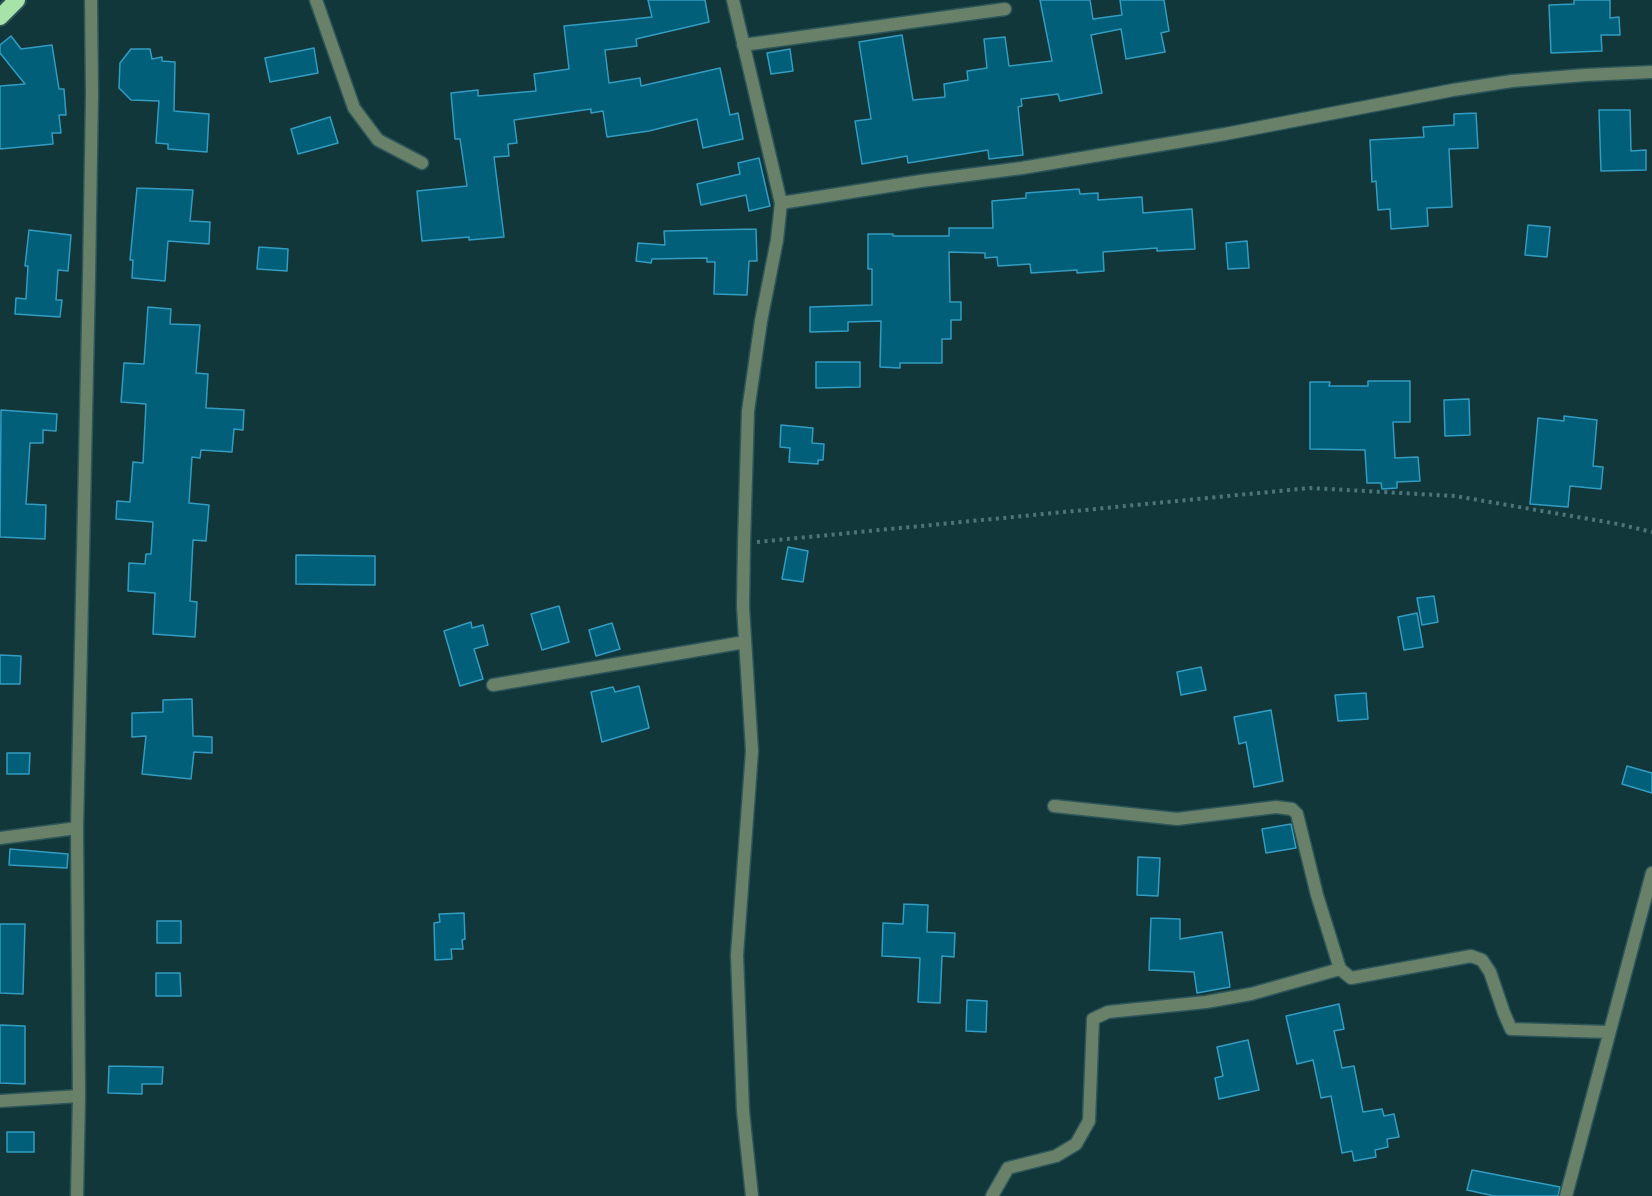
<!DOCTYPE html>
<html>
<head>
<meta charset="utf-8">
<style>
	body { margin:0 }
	canvas { display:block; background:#11373b }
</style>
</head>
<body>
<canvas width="1652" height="1196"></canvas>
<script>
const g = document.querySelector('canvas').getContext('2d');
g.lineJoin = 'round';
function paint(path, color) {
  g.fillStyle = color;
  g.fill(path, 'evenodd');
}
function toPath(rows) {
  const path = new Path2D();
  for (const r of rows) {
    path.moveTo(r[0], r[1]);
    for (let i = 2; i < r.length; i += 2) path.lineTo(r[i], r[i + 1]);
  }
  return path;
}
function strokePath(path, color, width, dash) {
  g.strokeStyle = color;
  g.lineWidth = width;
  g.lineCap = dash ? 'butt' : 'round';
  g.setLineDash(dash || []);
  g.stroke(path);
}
const building = toPath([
	[648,0,705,0,709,22,636,39,637,46,605,50,609,83,640,78,641,86,720,68,730,115,738,113,743,139,703,148,697,119,649,131,607,137,603,111,591,113,591,109,514,120,517,143,508,144,509,156,494,157,504,237,469,240,469,237,422,241,417,191,467,186,460,139,455,139,451,93,478,90,478,96,536,91,534,74,569,69,564,26,652,17,648,0],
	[1040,0,1090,0,1093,19,1122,15,1120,0,1164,0,1169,31,1161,33,1165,52,1126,59,1121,29,1091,35,1102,93,1060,101,1058,94,1021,99,1022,106,1018,107,1023,155,989,159,988,150,908,163,907,156,862,164,855,121,871,119,859,42,902,35,913,100,945,97,944,84,968,80,967,71,987,68,984,39,1005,37,1009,66,1052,61,1040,0],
	[1574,0,1610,0,1610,18,1619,17,1620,35,1601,35,1602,51,1551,53,1549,5,1574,4,1574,0],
	[11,36,21,49,52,45,59,89,64,89,66,115,59,115,61,133,52,133,53,144,0,149,0,86,25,84,0,53,0,45,11,36],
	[314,48,318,73,270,82,265,58,314,48],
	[131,49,150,49,152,59,162,57,162,61,175,62,174,111,209,114,207,152,168,149,168,144,156,143,159,101,131,100,119,88,120,63,131,49],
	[790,49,793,71,771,74,767,53,790,49],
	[1599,110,1630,110,1631,151,1646,150,1646,170,1601,171,1599,110],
	[1476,113,1478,148,1449,149,1452,207,1427,208,1428,226,1391,229,1390,209,1378,210,1376,181,1372,182,1370,140,1424,137,1423,127,1454,125,1454,114,1476,113],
	[330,117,338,143,298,154,291,129,330,117],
	[759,158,770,206,749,211,746,195,701,205,697,184,740,174,738,163,759,158],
	[137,188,193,190,190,221,210,222,209,244,168,241,165,281,132,278,133,260,130,260,137,188],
	[1079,189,1080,194,1098,193,1098,200,1142,197,1143,213,1192,209,1195,249,1157,251,1157,248,1103,252,1104,271,1077,273,1077,270,1031,273,1030,264,998,266,997,257,985,258,985,253,949,252,950,302,961,302,961,320,951,320,951,339,942,339,942,363,900,363,900,368,880,367,881,321,848,322,848,331,810,332,810,307,872,305,872,269,868,269,868,234,893,234,893,236,949,236,949,228,993,228,992,201,1026,198,1026,193,1079,189],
	[1528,225,1550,227,1547,257,1525,255,1528,225],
	[756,229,757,261,749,261,747,295,714,294,715,262,707,262,707,258,652,259,651,263,636,261,638,243,665,245,664,231,756,229],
	[29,230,71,235,68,271,58,270,56,300,62,300,60,317,15,314,16,298,26,299,28,266,25,266,29,230],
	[1247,241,1249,268,1228,269,1226,243,1247,241],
	[259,247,288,249,287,271,257,269,259,247],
	[148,307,171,309,170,324,200,325,196,373,208,374,206,408,244,410,243,430,234,429,232,452,201,450,200,458,192,457,189,503,209,505,206,541,193,540,190,601,197,602,195,637,153,634,155,593,128,591,129,563,145,564,146,554,151,554,153,522,116,519,117,501,130,502,133,462,143,463,146,404,121,402,124,363,144,364,148,307],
	[816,362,860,362,860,387,816,388,816,362],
	[1368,381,1410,381,1410,422,1393,422,1395,458,1418,457,1420,481,1397,482,1397,488,1382,489,1381,483,1367,483,1365,450,1310,449,1310,382,1330,382,1329,386,1368,386,1368,381],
	[1469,399,1470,435,1445,436,1444,400,1469,399],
	[1,410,57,414,56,431,43,430,43,443,30,443,26,504,46,505,45,539,0,537,1,410],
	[1564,416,1597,420,1593,466,1603,467,1601,489,1570,486,1568,507,1530,504,1538,418,1564,421,1564,416],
	[781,425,813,428,812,443,824,444,823,460,818,460,818,464,789,462,790,448,780,447,781,425],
	[788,547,808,551,803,582,782,579,788,547],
	[296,555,375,556,375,585,296,584,296,555],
	[1434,596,1438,622,1422,625,1417,598,1434,596],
	[559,606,569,642,542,650,531,614,559,606],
	[1417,613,1423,647,1404,650,1398,617,1417,613],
	[471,622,472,628,483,625,488,645,474,649,483,679,460,686,444,631,471,622],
	[612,623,620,649,596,656,589,630,612,623],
	[0,655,21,656,20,684,0,684,0,655],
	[1201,667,1206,690,1181,695,1177,672,1201,667],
	[639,686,649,728,602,742,591,692,613,687,615,692,639,686],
	[1366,693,1368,719,1338,721,1335,695,1366,693],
	[192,699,193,736,212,737,212,753,194,752,191,779,142,774,146,736,132,737,132,713,163,712,163,700,192,699],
	[1271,710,1283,781,1254,787,1246,742,1239,744,1234,717,1271,710],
	[7,753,30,753,29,774,7,774,7,753],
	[1627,766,1652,773,1652,793,1622,784,1627,766],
	[1291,824,1296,848,1266,853,1262,829,1291,824],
	[10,849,68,854,67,868,9,865,10,849],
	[1138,857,1160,858,1158,896,1137,895,1138,857],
	[904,904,928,905,927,932,955,933,954,957,942,956,940,1003,918,1002,920,958,882,956,883,923,903,924,904,904],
	[464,913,465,939,462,940,463,949,451,949,452,959,435,960,434,923,440,922,439,914,464,913],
	[1151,918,1180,919,1180,939,1222,932,1230,987,1197,993,1194,972,1149,970,1151,918],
	[157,921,181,921,181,943,157,943,157,921],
	[0,924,25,924,23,994,0,993,0,924],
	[156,973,180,973,181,996,156,996,156,973],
	[967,1000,987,1001,986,1032,966,1031,967,1000],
	[1339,1004,1344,1029,1334,1031,1342,1068,1354,1066,1363,1112,1382,1109,1384,1116,1394,1114,1399,1137,1387,1139,1388,1147,1375,1150,1376,1157,1354,1161,1352,1151,1342,1153,1331,1096,1321,1098,1313,1060,1297,1064,1286,1016,1339,1004],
	[0,1025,25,1026,25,1084,0,1083,0,1025],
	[1248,1040,1259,1090,1219,1099,1215,1078,1223,1076,1217,1047,1248,1040],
	[109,1066,163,1067,162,1084,142,1084,142,1094,108,1093,109,1066],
	[7,1132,34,1132,34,1152,7,1152,7,1132],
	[1472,1170,1560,1187,1558,1196,1494,1196,1467,1190,1472,1170]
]);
const path = toPath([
	[757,542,1310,488,1455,496,1618,524,1652,532]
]);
const minor = toPath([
	[316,0,354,108,378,140,422,163],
	[733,0,781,203,921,181,1022,168,1225,134,1453,90,1512,81,1585,75,1652,72],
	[743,45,1005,9],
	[493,685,745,642],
	[1054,806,1177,819,1276,807,1292,809,1297,814,1317,895,1340,969,1351,978,1471,956,1482,960,1490,972,1504,1013,1511,1029,1608,1032],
	[0,838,77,828],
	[0,1101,79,1096],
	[77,1196,79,1096,77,828,89,278,92,94,91,0],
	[752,1196,743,1111,737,955,752,751,743,607,744,543,748,411,761,321,777,240,781,203],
	[992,1196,1008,1168,1056,1156,1076,1144,1089,1121,1093,1019,1108,1012,1206,1002,1251,994,1340,969],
	[1566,1196,1652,873]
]);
const trunk = toPath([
	[0,17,17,0]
]);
paint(building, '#015f7a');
strokePath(building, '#339cc0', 1.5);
strokePath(minor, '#2d565a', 15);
strokePath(trunk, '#2d565a', 20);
strokePath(path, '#4b757a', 4, [3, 4.5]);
strokePath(minor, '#688168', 12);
strokePath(trunk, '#a7e2a8', 16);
</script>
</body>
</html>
